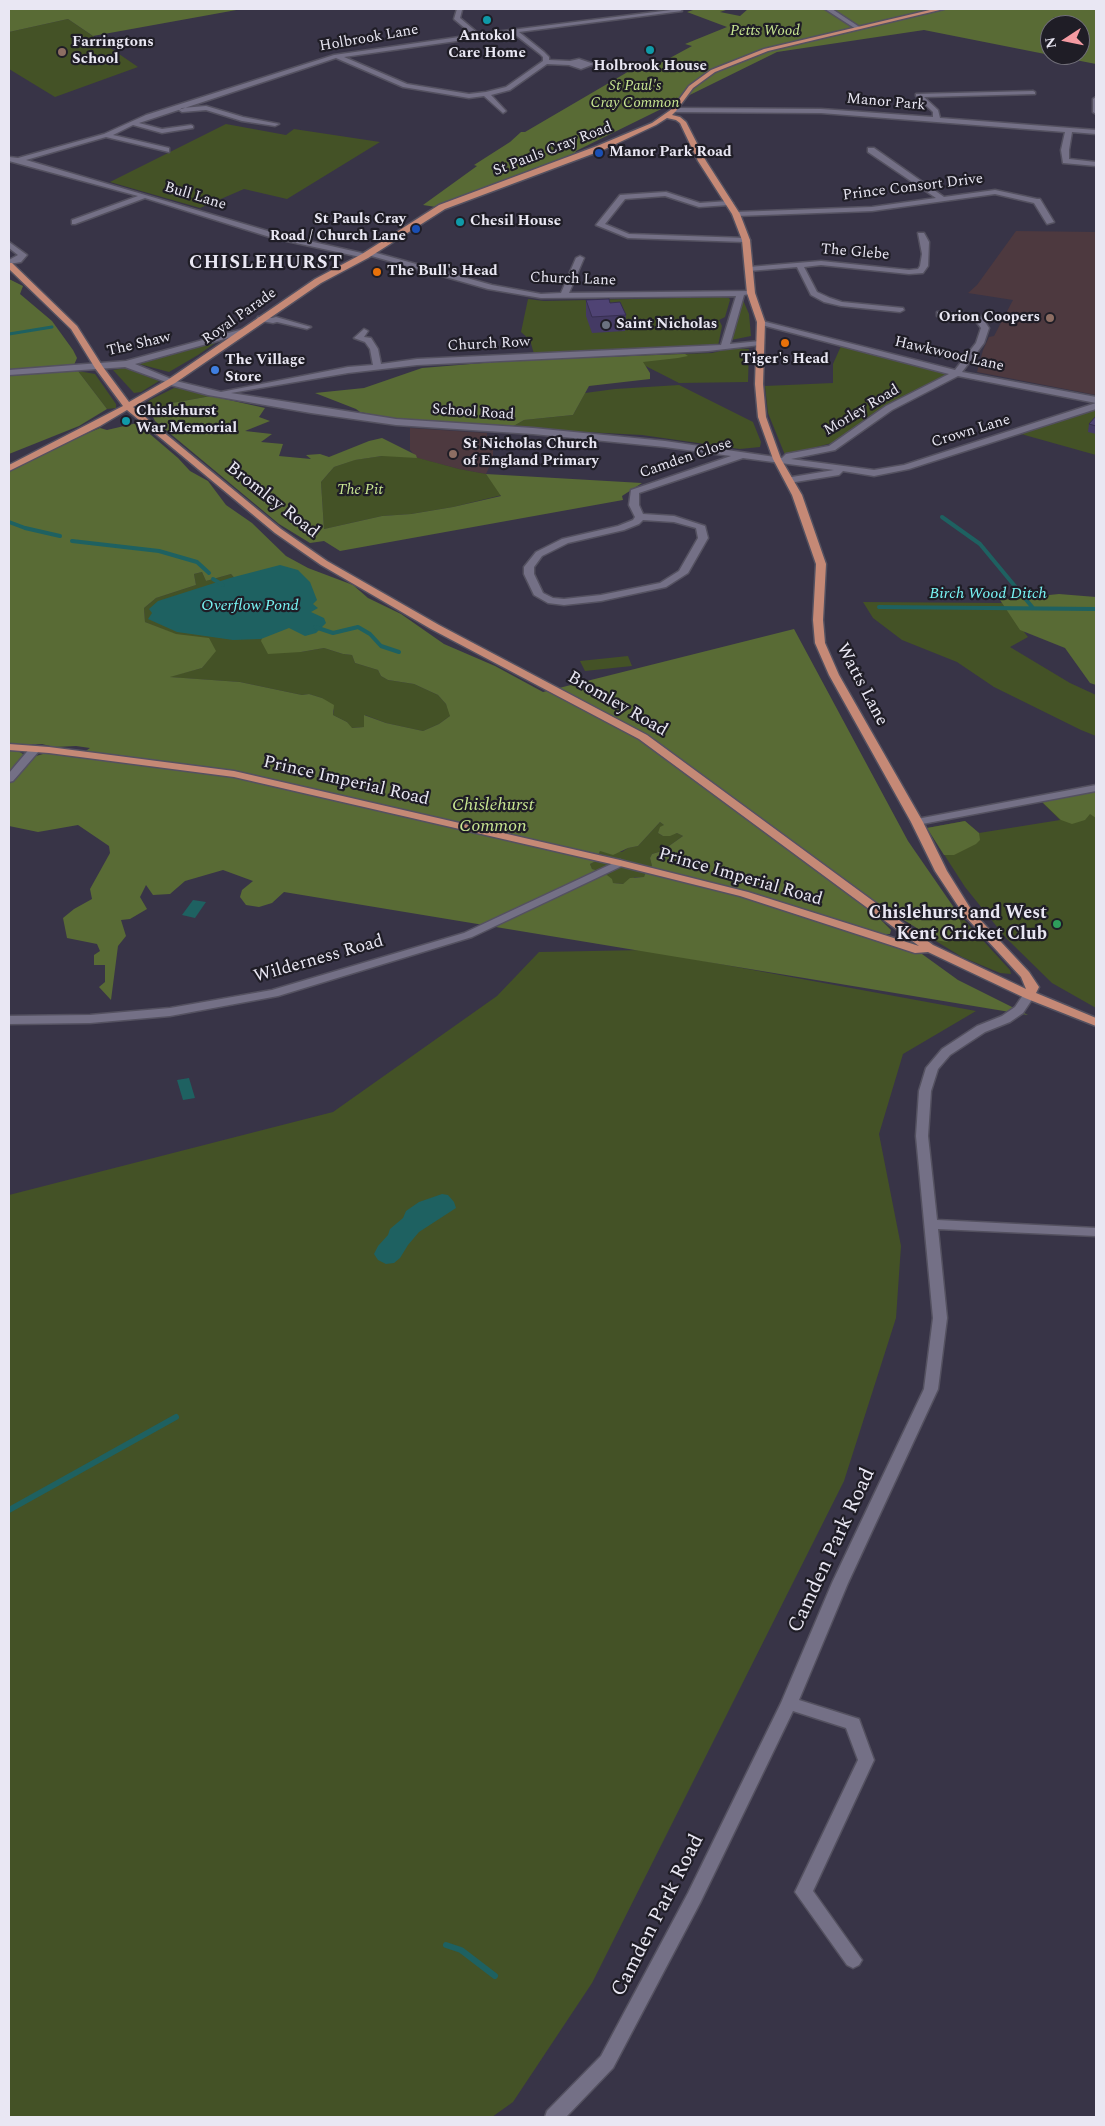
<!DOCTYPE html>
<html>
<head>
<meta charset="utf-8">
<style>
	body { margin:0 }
	#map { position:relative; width:1105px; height:2126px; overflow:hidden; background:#383447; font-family:Spectral,serif }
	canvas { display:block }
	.frame { position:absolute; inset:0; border:10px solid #e9e7f3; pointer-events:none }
	.north { position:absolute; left:1040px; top:15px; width:50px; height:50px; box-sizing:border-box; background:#1f1d26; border:1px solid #706e78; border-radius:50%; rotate:259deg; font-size:14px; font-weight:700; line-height:20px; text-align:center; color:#e9e7f3 }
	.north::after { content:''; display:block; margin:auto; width:18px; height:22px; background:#f49aa2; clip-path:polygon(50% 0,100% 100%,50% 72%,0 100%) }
</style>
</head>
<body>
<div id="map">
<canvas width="1105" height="2126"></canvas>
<div class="frame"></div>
<div class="north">N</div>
</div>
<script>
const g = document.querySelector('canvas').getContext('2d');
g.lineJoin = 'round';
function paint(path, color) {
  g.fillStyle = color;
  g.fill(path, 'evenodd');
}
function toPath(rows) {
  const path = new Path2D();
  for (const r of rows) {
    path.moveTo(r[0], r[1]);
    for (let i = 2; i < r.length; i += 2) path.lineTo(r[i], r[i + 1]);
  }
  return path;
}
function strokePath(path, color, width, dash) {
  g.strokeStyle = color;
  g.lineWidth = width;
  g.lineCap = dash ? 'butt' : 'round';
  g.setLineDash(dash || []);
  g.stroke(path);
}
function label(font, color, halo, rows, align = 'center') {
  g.font = font + ' Spectral,serif';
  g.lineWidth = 4.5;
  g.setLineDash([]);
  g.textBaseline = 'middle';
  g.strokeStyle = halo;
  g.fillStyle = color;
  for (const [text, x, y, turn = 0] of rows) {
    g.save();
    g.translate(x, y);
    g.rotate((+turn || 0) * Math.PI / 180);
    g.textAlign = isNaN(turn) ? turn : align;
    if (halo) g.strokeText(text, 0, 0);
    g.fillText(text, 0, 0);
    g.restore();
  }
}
const education = toPath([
	[1016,231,1096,232,1096,395,977,372,983,350,989,337,994,336,1013,300,968,293,977,285],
	[410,428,487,433,486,448,493,448,493,459,486,474,459,469,417,458,410,450]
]);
const green = toPath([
	[68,19,138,67,55,97,9,69,9,32],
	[226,124,286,135,294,129,380,142,287,199,244,189,200,208,110,182],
	[720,297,729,298,730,300,725,317,719,320,722,326,718,346,534,354,530,340,521,332,528,299,544,301],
	[743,300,749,314,751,336,731,340,733,327],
	[224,337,198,355,169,372,139,364,182,352],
	[841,346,949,374,883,408,832,443,785,455,768,413,765,386,833,383,833,364],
	[733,348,749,349,748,382,679,383,626,356,712,353],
	[125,368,159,381,141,392,134,393,113,370],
	[78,371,95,374,116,404,116,408,107,409],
	[679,385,753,422,761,442,760,447,740,449,642,435,510,428,524,420,573,415,585,393,615,389],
	[174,388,186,389,211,396,172,403,151,413,146,409,146,404,150,400],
	[1096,410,1096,455,1021,434,1053,423],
	[382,456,411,456,459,469,486,474,502,495,453,507,411,514,382,516,324,529,321,482,328,474,334,467,354,460],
	[202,572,206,581,231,574,295,651,301,652,324,648,343,654,352,655,355,663,378,670,381,676,388,680,414,684,438,695,446,704,451,714,450,716,439,724,423,731,386,723,365,715,364,727,351,728,347,722,333,715,334,710,322,698,309,694,302,695,240,682,168,677,202,668,215,651,145,622,144,608,156,598,196,585,194,574],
	[863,602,1002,603,1028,637,1010,647,1070,683,1096,695,1096,736,1081,730,994,687,957,662,902,640,873,618],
	[628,656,632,666,585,671,580,661],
	[1096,792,1096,1008,1052,983,1006,938,965,887,927,828,965,821,979,833,1060,820,1041,801],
	[660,822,664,825,658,833,663,836,677,833,683,836,662,851,652,854,650,858,652,866,644,877,635,877,623,884,613,883,603,872,592,869,590,864,596,861,600,851,622,852,628,848,638,846],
	[957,912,1010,970,1011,974,1000,973,962,957,926,935,936,940,961,923],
	[644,950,976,1011,903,1054,879,1134,901,1246,896,1318,844,1481,592,1983,513,2102,492,2117,9,2117,9,1195,333,1112,497,996,539,952]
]);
const forest = toPath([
	[9,9,242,9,93,36,68,19,9,32],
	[696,9,729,9,720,12,740,16,748,9,1096,9,1096,64,1050,55,1080,55,1080,25,1050,25,1050,55,924,30,777,52,576,151,574,155,436,207,423,205,477,166,474,165,510,142,521,132,525,132,643,63,652,66,657,65,692,46,685,44,727,27,687,12],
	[9,279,23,286,20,294,52,321,73,350,77,358,74,365,9,370],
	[685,354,688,356,678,358,643,362,650,373,650,379,589,386,573,415,524,420,510,428,395,419,360,412,356,409,315,393,364,388,422,368,520,360],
	[78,371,107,409,79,426,9,454,9,374],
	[211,396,265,408,259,417,270,421,245,431,272,434,261,442,283,444,279,456,311,459,306,455,320,454,329,457,369,441,382,438,416,455,417,458,382,456,355,460,334,467,321,482,324,529,382,516,411,514,453,507,501,496,486,474,642,483,622,496,623,500,340,551,324,541,310,543,279,524,155,421,151,413,172,403],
	[137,423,178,458,190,471,208,481,226,505,252,523,286,556,308,568,353,585,368,598,401,614,444,644,495,666,543,692,794,629,908,841,957,912,961,923,961,929,954,938,947,942,936,940,862,894,870,909,891,930,890,934,869,934,922,954,958,980,1028,1015,284,892,272,903,259,907,246,905,240,897,242,890,253,881,223,870,185,881,170,894,153,895,146,885,140,897,147,909,130,919,121,920,126,936,118,946,111,1000,99,987,105,982,105,965,94,965,94,955,100,951,97,944,67,938,63,918,74,909,92,899,90,889,110,853,109,846,78,825,38,832,9,826,9,750,18,751,23,754,22,760,28,763,36,756,43,754,63,754,77,757,90,748,76,746,54,747,42,744,9,745,9,470,41,453,100,428,107,430],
	[202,572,206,581,231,574,238,582,268,623,261,641,268,654,301,652,324,648,343,654,352,655,355,663,378,670,381,676,388,680,414,684,438,695,446,704,450,716,439,724,423,731,386,723,364,715,364,727,352,728,347,722,333,715,334,705,322,698,309,694,302,695,240,682,170,677,202,668,216,651,209,638,176,634,145,622,144,608,156,598,196,585,194,574],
	[660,822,664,825,660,827,658,833,663,836,670,836,677,833,683,836,662,851,652,854,650,858,652,866,646,872,644,877,630,878,623,884,613,883,612,879,603,872,592,869,590,864,596,861,600,851,613,855,628,848,638,846],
	[1059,594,1096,597,1096,685,1090,683,1065,648,1020,630,1000,600],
	[1096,792,1096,818,1090,814,1085,820,1072,824,1061,820,1041,801],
	[965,821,979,833,980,840,976,844,954,855,944,855,927,828]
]);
const water = toPath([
	[280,565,298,570,310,582,317,600,313,604,318,608,311,612,324,618,326,623,316,633,305,636,289,628,261,639,233,640,177,632,148,619,152,613,149,609,158,601,230,578],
	[193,900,206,902,195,918,182,915],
	[189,1078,195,1098,183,1100,177,1080],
	[442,1194,448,1195,454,1202,456,1208,419,1232,408,1245,400,1258,394,1263,386,1264,378,1260,374,1254,378,1246,388,1235,390,1229,403,1218,406,1211,419,1202]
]);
const streamFar2 = toPath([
	[9,334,52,327]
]);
const streamFar1 = toPath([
	[942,517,980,544,1033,608],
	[9,522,25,528,60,536],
	[72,541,159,551,197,562,209,573],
	[213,579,223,585],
	[879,607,1096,609],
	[315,627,333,633,358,627,370,634,381,646,399,652]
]);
const stream = toPath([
	[9,1510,176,1417],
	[446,1945,461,1950,495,1976]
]);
const minor = toPath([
	[457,9,462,10,460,18,479,34,679,9,682,11,519,32,544,52,549,57,549,60,570,61,579,59,594,64,581,69,569,65,547,64,510,90,491,95,506,111,503,113,484,96,469,98,403,87,336,58,139,123,162,129,191,125,193,126,193,128,162,133,133,125,113,135,169,148,169,152,106,137,26,160,278,234,366,254,369,251,492,285,541,294,561,293,576,258,580,256,584,258,569,293,751,291,755,293,744,295,730,344,760,341,764,343,760,345,708,351,417,365,348,373,231,393,396,419,533,428,665,441,782,458,786,454,829,446,886,406,949,374,758,324,758,320,955,370,976,343,981,328,975,320,937,316,937,312,940,312,981,316,989,328,984,343,962,372,1096,397,1096,403,958,376,892,410,835,450,791,459,874,470,904,465,1096,403,1096,409,909,469,874,476,843,471,839,475,789,483,786,482,786,478,834,470,743,458,639,493,639,505,643,514,674,516,705,526,708,538,688,573,666,587,601,601,564,605,548,603,534,595,524,574,524,567,536,552,562,539,618,526,633,520,635,517,629,505,631,490,731,456,665,447,533,434,396,425,311,413,208,395,167,384,166,382,125,367,9,375,9,370,126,361,243,329,247,331,246,333,135,364,176,381,221,392,348,367,373,365,370,349,365,342,354,338,364,329,368,331,364,337,371,338,378,349,381,364,417,359,721,345,736,296,541,298,488,289,368,255,365,258,273,238,145,198,75,224,72,224,72,220,138,196,9,161,9,157,18,158,104,134,146,115,334,55,473,35,454,19,457,9],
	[513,33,540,54,543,57,543,61,506,87,486,92,469,94,407,84,344,57,513,33],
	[643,520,674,522,696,528,698,538,679,571,660,583,601,595,564,599,553,598,543,593,534,574,534,567,542,556,568,543,624,530,639,524,643,520],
	[825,9,832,9,861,28,856,29,825,9],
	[1033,91,1035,92,1035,94,924,97,938,110,940,118,1096,130,1096,134,1072,132,1069,150,1069,159,1096,162,1096,166,1063,163,1061,150,1065,132,821,113,674,112,671,110,674,108,821,109,933,117,933,112,916,96,916,94,1033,91],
	[1096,97,1096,114,1093,112,1093,99,1096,97],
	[206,106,243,117,279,124,275,126,242,121,206,110,182,112,179,110,182,108,206,106],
	[868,148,874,148,944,197,995,190,1037,199,1040,199,1054,222,1047,224,1034,203,995,194,872,211,736,216,732,214,736,212,872,207,936,198,868,152,868,148],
	[666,192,700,203,729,201,733,203,729,205,699,207,665,196,625,199,605,224,629,234,746,238,750,240,746,242,628,238,596,225,620,195,666,192],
	[918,233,924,233,929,242,928,266,923,273,909,274,821,265,804,267,817,292,830,298,842,302,903,308,904,310,900,312,841,306,824,302,811,295,797,267,749,271,745,269,749,267,821,261,909,270,918,269,920,266,922,254,918,233],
	[9,242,27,255,21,262,9,264,9,260,18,255,9,248,9,242],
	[258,317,272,318,276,317,311,327,307,329,277,322,273,323,261,321,257,319,258,317],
	[35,746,39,747,40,749,39,751,13,781,9,782,9,773,31,747,35,746],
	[1096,785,1096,791,917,825,911,822,917,819,1096,785],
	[620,860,626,863,624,865,472,937,278,996,170,1016,90,1023,9,1024,9,1016,90,1015,170,1008,272,990,464,933,620,860],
	[1029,991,1035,995,1023,1013,1010,1022,985,1032,950,1055,938,1069,931,1091,928,1136,937,1220,1096,1228,1096,1236,938,1229,947,1318,938,1389,848,1583,799,1700,859,1719,874,1760,813,1891,862,1960,859,1965,853,1968,847,1965,795,1892,858,1760,846,1728,793,1711,700,1903,613,2068,566,2117,545,2117,547,2111,601,2056,688,1893,781,1703,832,1583,924,1389,933,1318,916,1136,919,1091,926,1068,942,1049,977,1026,1002,1016,1015,1007,1025,992,1029,991]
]);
const major = toPath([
	[934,9,944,9,768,51,715,72,693,88,676,111,672,115,680,117,686,122,706,161,740,214,750,240,755,293,765,322,763,384,766,417,781,459,802,495,826,564,823,620,825,643,839,675,923,822,947,871,972,911,1029,972,1039,987,1036,993,1096,1018,1096,1026,1025,998,928,952,915,953,740,896,620,866,234,777,49,753,9,750,9,744,49,747,234,771,620,860,748,892,919,946,639,739,431,629,321,565,275,533,127,410,100,426,9,471,9,465,123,406,95,368,71,329,9,269,9,263,12,263,77,326,103,367,129,402,169,379,315,279,362,254,439,205,597,146,652,123,672,109,689,86,711,70,764,49,934,9],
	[667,118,676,120,680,123,698,161,732,214,742,240,747,293,757,322,755,384,758,417,773,459,792,495,816,564,813,620,815,643,829,675,911,822,935,871,964,915,1021,977,1026,989,933,945,647,735,439,625,327,561,281,529,133,407,175,383,321,283,368,258,445,209,603,150,656,125,667,118]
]);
const wall = toPath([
	[586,300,626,315,625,331,592,333,586,316],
	[1096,416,1096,434,1088,432,1089,424]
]);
const building = toPath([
	[609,299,610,303,620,302,626,315,592,317,586,300,609,299],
	[1096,416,1096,426,1089,424,1096,416]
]);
const markers = [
	[487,20,5,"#0f9aa8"],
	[650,50,5,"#0f9aa8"],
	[62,52,5,"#8d6e63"],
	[599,153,5,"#1a4fb4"],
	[460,222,5,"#0f9aa8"],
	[416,229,5,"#1a4fb4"],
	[377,272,5,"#e8710a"],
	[1050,318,5,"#8d6e63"],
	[606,325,5,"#6b7280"],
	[785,343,5,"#e8710a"],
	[215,370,5,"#3f7fe0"],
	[126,421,5,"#0f9aa8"],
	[453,454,5,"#8d6e63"],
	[1057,924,5,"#2e9e5b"]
];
const farParknames = [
	["Petts Wood",765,32],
	["St Paul's",635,87],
	["Cray Common",635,104],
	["The Pit",360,491]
];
const farPoinames = [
	["Antokol",487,37,"center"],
	["Care Home",487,54,"center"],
	["Farringtons",72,43],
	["School",72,60],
	["Holbrook House",650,67,"center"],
	["Manor Park Road",609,153],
	["St Pauls Cray",406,220,"right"],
	["Road / Church Lane",406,237,"right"],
	["Chesil House",470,222],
	["The Bull's Head",387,272],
	["Orion Coopers",1040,318,"right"],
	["Saint Nicholas",616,325],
	["Tiger's Head",785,360,"center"],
	["The Village",225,361],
	["Store",225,378],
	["Chislehurst",136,412],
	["War Memorial",136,429],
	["St Nicholas Church",463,445],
	["of England Primary",463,462]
];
const farStreetnames = [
	["Holbrook Lane",369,39,-10],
	["Manor Park",886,103,5],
	["St Pauls Cray Road",553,150,-21],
	["Prince Consort Drive",913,188,-7],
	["Bull Lane",195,197,17],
	["The Glebe",855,253,5],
	["Church Lane",573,280,2],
	["Royal Parade",240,317,-35],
	["The Shaw",139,345,-13],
	["Church Row",489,345,-3],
	["Hawkwood Lane",949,355,13],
	["Morley Road",862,411,-31],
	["School Road",473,413,4],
	["Crown Lane",971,432,-17],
	["Camden Close",686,459,-19]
];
const farWaternames = [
	["Birch Wood Ditch",988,595],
	["Overflow Pond",250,607]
];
const streetNames = [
	["Bromley Road",272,501,38],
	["Watts Lane",861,685,62],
	["Bromley Road",617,705,30],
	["Prince Imperial Road",346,782,13],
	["Prince Imperial Road",740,878,16],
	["Wilderness Road",319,960,-16]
];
const parkNames = [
	["Chislehurst",493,806],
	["Common",493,827]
];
const poiNames = [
	["Chislehurst and West",1047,914],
	["Kent Cricket Club",1047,935]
];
const farDistrictnames = [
	["CHISLEHURST",266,264]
];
const nearStreetnames = [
	["Camden Park Road",833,1551,-65],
	["Camden Park Road",659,1916,-63]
];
paint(education, '#4d393f');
paint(green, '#445226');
paint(forest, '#596b35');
paint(water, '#1e6161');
strokePath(streamFar2, '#1e6161', 3);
strokePath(streamFar1, '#1e6161', 4);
strokePath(stream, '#1e6161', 6);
strokePath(minor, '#545160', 3);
strokePath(major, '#545160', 3);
paint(minor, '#747086');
paint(major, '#c58976');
paint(wall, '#443a64');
paint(building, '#4f4374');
strokePath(building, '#372f51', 1);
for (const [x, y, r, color] of markers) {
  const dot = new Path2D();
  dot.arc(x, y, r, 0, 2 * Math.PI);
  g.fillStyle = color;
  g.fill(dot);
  strokePath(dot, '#1f1d26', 2);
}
label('italic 15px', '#c8e692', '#1f1d26', farParknames);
label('bold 15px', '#e9e7f3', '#1f1d26', farPoinames, 'left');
label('15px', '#e9e7f3', '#1f1d26', farStreetnames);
label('italic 16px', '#79f6f6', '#1f1d26', farWaternames);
label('18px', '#e9e7f3', '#1f1d26', streetNames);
label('italic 18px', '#c8e692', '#1f1d26', parkNames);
label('bold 18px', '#e9e7f3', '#1f1d26', poiNames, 'right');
g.letterSpacing = '1px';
label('bold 19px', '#e9e7f3', '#1f1d26', farDistrictnames);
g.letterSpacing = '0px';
label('21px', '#e9e7f3', '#1f1d26', nearStreetnames);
</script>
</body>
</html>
